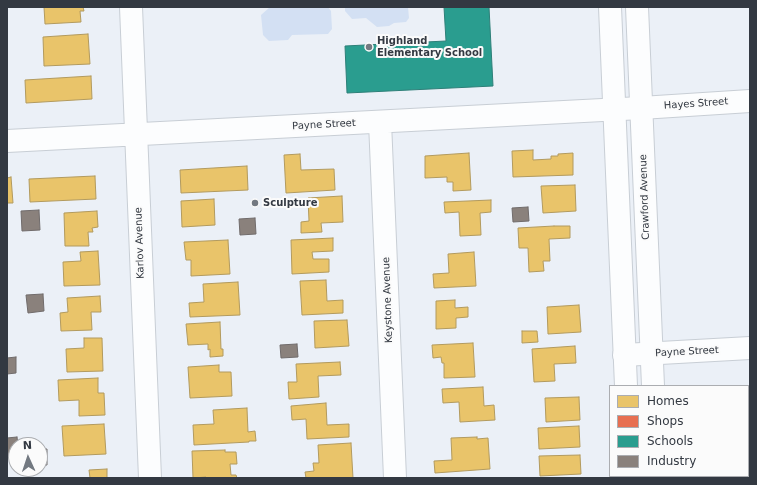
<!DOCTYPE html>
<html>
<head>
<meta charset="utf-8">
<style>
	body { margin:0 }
	#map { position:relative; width:757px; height:485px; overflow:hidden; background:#ebf0f7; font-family:"DejaVu Sans",sans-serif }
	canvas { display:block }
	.frame { position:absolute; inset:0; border:8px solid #333942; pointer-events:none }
	.legend { position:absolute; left:609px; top:385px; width:140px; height:92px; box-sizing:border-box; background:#fbfbfb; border:1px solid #abadb1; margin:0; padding:5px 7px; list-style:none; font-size:12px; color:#333942 }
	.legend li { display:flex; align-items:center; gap:8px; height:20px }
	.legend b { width:20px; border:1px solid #abadb1 }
	.north { position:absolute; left:8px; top:437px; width:40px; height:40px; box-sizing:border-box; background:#fbfbfb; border:1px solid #abadb1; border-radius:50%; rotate:357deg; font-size:11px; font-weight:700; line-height:16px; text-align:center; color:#333942 }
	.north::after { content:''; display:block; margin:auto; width:14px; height:18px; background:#737981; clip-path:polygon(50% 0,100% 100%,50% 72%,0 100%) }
</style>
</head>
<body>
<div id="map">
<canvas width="757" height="485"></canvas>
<div class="frame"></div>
<ul class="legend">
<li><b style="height:11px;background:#e9c46a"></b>Homes</li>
<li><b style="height:11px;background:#e76f51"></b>Shops</li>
<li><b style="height:11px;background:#2a9d8f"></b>Schools</li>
<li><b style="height:11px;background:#8a817c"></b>Industry</li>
</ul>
<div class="north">N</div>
</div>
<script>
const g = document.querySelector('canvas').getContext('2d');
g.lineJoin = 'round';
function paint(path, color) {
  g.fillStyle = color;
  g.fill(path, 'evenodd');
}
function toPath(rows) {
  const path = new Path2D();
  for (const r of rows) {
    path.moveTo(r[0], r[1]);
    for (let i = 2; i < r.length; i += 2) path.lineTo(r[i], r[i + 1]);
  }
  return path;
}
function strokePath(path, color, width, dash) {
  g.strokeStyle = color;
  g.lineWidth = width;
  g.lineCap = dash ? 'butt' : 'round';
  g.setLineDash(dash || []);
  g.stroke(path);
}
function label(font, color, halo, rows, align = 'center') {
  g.font = font + ' "DejaVu Sans",sans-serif';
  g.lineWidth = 4;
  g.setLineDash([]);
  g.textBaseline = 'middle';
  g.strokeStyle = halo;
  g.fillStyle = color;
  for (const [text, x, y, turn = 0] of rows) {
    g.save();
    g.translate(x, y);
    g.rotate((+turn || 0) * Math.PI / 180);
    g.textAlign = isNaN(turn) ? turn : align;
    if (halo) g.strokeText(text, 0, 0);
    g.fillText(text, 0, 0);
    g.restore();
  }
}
const green = toPath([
	[270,7,328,7,331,11,332,29,328,34,292,35,288,40,269,41,263,35,261,15],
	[345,7,408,7,409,18,406,22,394,23,389,26,377,27,366,18,352,19,345,11]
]);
const homes = toPath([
	[44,7,83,7,84,11,80,11,81,22,45,24,44,7],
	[88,34,90,64,44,66,43,37,88,34],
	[91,76,92,99,26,103,25,80,91,76],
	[533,150,533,160,551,159,551,156,558,156,558,154,573,153,573,175,513,177,512,151,533,150],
	[469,153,471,190,453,191,453,182,447,182,447,177,425,178,425,156,469,153],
	[300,154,301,170,334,169,335,190,286,193,284,155,300,154],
	[247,166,248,190,181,193,180,170,247,166],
	[95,176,96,199,30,202,29,179,95,176],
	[11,177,13,203,7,203,7,178,11,177],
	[575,185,576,211,543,213,541,186,575,185],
	[342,196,343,222,321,223,322,232,301,233,301,222,309,221,308,198,342,196],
	[214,199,215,225,182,227,181,201,214,199],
	[491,200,491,212,480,213,481,235,460,236,459,212,445,213,444,202,491,200],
	[97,211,98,227,92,228,93,232,88,232,89,246,65,246,64,213,97,211],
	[554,226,570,226,570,238,549,239,550,261,543,261,544,271,529,272,528,248,519,248,518,228,554,226],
	[333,238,333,251,312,252,313,259,329,259,329,272,292,274,291,240,333,238],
	[228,240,230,274,191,276,191,260,186,260,184,242,228,240],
	[98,251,100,285,64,286,63,262,81,261,80,252,98,251],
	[474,252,476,286,434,288,433,274,449,273,448,254,474,252],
	[326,280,327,301,343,300,343,313,302,315,300,281,326,280],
	[238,282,240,315,190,317,189,303,204,302,203,284,238,282],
	[100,296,101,312,91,312,92,330,61,331,60,313,68,312,67,298,100,296],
	[455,300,455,308,468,307,468,317,456,318,456,328,436,329,436,301,455,300],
	[579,305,581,332,548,334,547,307,579,305],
	[347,320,349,346,315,348,314,321,347,320],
	[220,322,221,349,223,349,223,356,210,357,210,349,208,350,208,344,188,345,186,324,220,322],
	[522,331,537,331,538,342,522,343,522,331],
	[84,338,102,338,103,371,67,372,66,349,84,348,84,338],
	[473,343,475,377,444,378,444,363,442,363,441,357,433,358,432,345,473,343],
	[575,346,576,363,554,364,555,381,534,382,532,349,575,346],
	[340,362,341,375,318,376,319,397,289,399,288,382,297,382,296,364,340,362],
	[219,365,219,372,231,372,232,396,190,398,188,367,219,365],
	[98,378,98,393,104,393,105,415,79,416,79,400,59,401,58,380,98,378],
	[483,387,484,406,494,405,495,420,460,422,459,402,443,403,442,389,483,387],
	[579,397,580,420,546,422,545,398,579,397],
	[326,403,327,425,349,424,349,437,307,439,306,419,292,420,291,406,326,403],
	[247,408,248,432,255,431,256,441,249,441,249,442,194,445,193,425,214,424,213,410,247,408],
	[104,424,106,454,64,456,62,426,104,424],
	[579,426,580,447,539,449,538,428,579,426],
	[477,437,477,439,488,438,490,469,435,473,434,461,452,460,451,438,477,437],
	[351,443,353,478,306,478,305,472,314,471,313,463,319,463,318,445,351,443],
	[225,450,225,452,236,452,237,464,230,464,231,475,236,475,237,478,206,478,206,477,193,478,192,451,225,450],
	[580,455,581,474,540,476,539,456,580,455],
	[107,469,107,478,90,478,89,470,107,469]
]);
const shops = toPath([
	[748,456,750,456,750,478,714,478,714,476,748,476,748,456]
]);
const schools = toPath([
	[444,7,489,7,493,86,347,93,345,46,446,41,444,7]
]);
const industry = toPath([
	[528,207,529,221,513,222,512,208,528,207],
	[39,210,40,230,22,231,21,211,39,210],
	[255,218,256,234,240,235,239,219,255,218],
	[43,294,44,311,28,313,26,295,43,294],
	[297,344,298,357,281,358,280,345,297,344],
	[16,357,16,373,7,374,7,358,16,357],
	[17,437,18,445,16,445,16,455,7,455,7,438,17,437],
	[40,449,47,449,47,465,40,465,40,449]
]);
const minor = toPath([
	[131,7,150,478],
	[380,122,395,478],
	[7,141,641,108,750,101],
	[624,355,750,348],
	[687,476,692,478]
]);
const major = toPath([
	[610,7,626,386],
	[637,7,653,386],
	[629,476,629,478],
	[657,476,657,478]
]);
const markers = [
	[369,47,4,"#737981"],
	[255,203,4,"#737981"]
];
const poiNames = [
	["Highland",377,41],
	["Elementary School",377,53],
	["Sculpture",263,203]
];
const streetNames = [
	["Hayes Street",696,104,-4],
	["Payne Street",324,125,-3],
	["Crawford Avenue",645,197,-92],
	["Karlov Avenue",140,243,-92],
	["Keystone Avenue",388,300,-92],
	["Payne Street",687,352,-3]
];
paint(green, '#d3e0f3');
paint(homes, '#e9c46a');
strokePath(homes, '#b29a5e', 1);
paint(shops, '#e76f51');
strokePath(shops, '#b15f4c', 1);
paint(schools, '#2a9d8f');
strokePath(schools, '#2d7f78', 1);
paint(industry, '#8a817c');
strokePath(industry, '#706b6b', 1);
strokePath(minor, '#c8ced5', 24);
strokePath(major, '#c8ced5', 24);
strokePath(minor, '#fcfdfe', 22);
strokePath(major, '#fcfdfe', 22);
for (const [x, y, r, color] of markers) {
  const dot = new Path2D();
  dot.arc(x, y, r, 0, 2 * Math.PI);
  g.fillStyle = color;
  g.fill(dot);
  strokePath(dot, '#fbfbfb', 1.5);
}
label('bold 10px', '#333942', '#fbfbfb', poiNames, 'left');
label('10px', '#333942', '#fbfbfb', streetNames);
</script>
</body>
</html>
